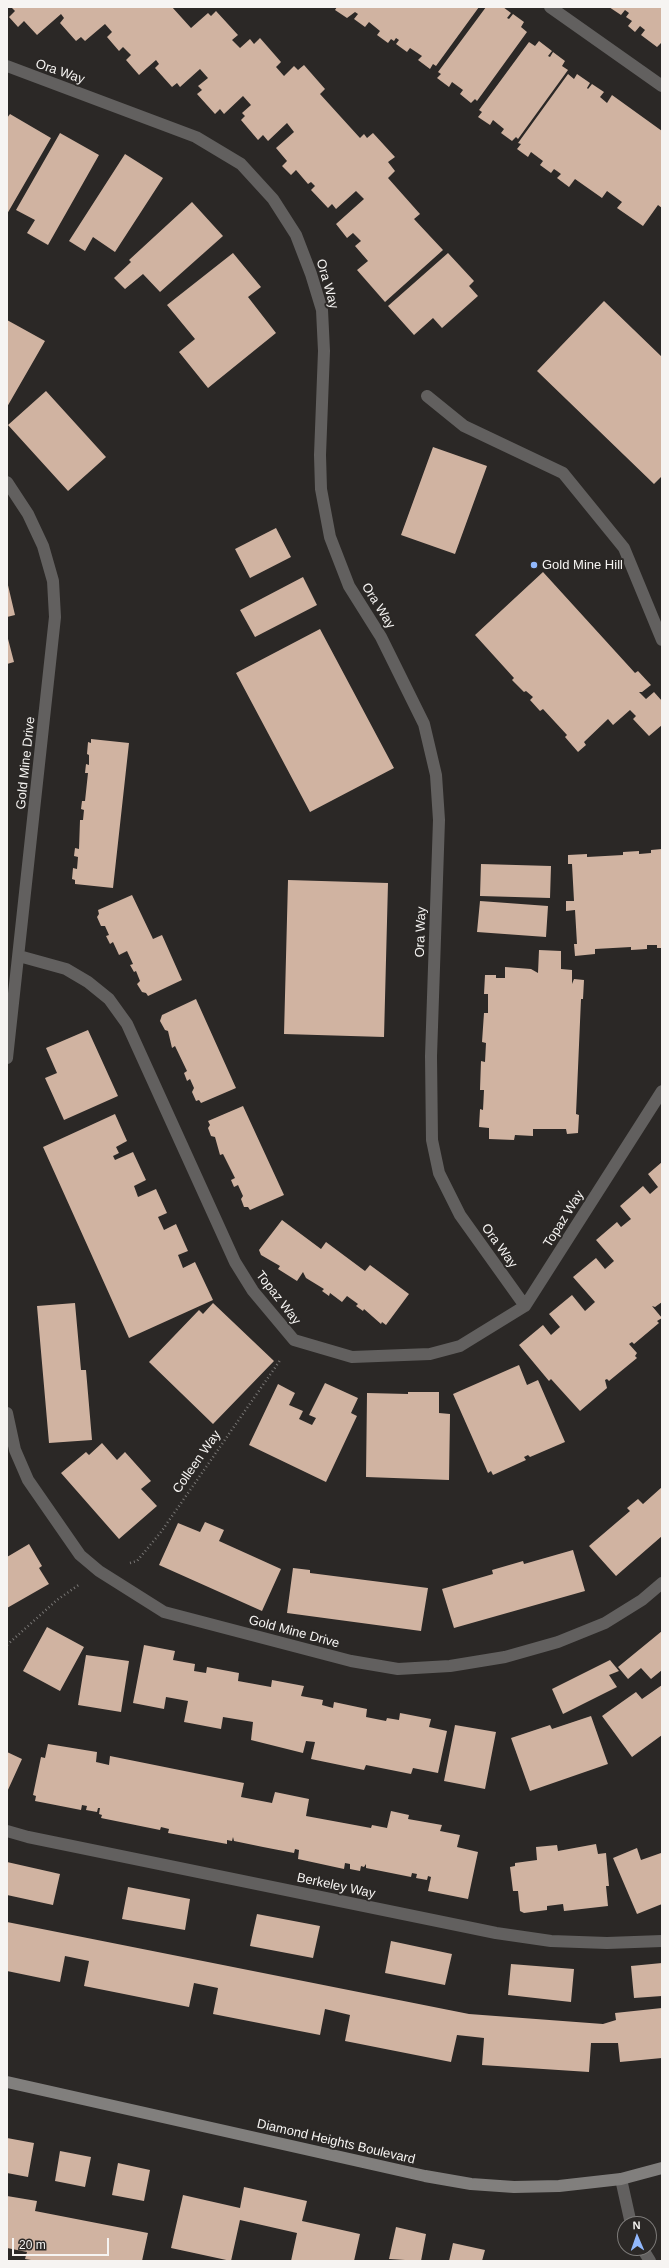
<!DOCTYPE html>
<html>
<head>
<meta charset="utf-8">
<style>
	body { margin:0 }
	#map { position:relative; width:669px; height:2268px; overflow:hidden; background:#2b2826; font-family:Helvetica,sans-serif }
	canvas { display:block }
	.frame { position:absolute; inset:0; border:8px solid #f6f4f2; pointer-events:none }
	.north { position:absolute; left:617px; top:2216px; width:40px; height:40px; box-sizing:border-box; background:#2b2826; border:1px solid #7c7a78; border-radius:50%; rotate:358deg; font-size:11px; font-weight:700; line-height:16px; text-align:center; color:#f6f4f2 }
	.north::after { content:''; display:block; margin:auto; width:14px; height:18px; background:#91b8fd; clip-path:polygon(50% 0,100% 100%,50% 72%,0 100%) }
	.scale { position:absolute; left:12px; top:2238px; width:97px; height:18px; box-sizing:border-box; border:2px solid #f6f4f2; border-top:0; padding-left:5px; font-size:12px; line-height:14px; white-space:nowrap; color:#f6f4f2; -webkit-text-stroke:3px #2b2826; paint-order:stroke }
</style>
</head>
<body>
<div id="map">
<canvas width="669" height="2268"></canvas>
<div class="frame"></div>
<div class="north">N</div>
<div class="scale">20 m</div>
</div>
<script>
const g = document.querySelector('canvas').getContext('2d');
g.lineJoin = 'round';
function paint(path, color) {
  g.fillStyle = color;
  g.fill(path, 'evenodd');
}
function toPath(rows) {
  const path = new Path2D();
  for (const r of rows) {
    path.moveTo(r[0], r[1]);
    for (let i = 2; i < r.length; i += 2) path.lineTo(r[i], r[i + 1]);
  }
  return path;
}
function strokePath(path, color, width, dash) {
  g.strokeStyle = color;
  g.lineWidth = width;
  g.lineCap = dash ? 'butt' : 'round';
  g.setLineDash(dash || []);
  g.stroke(path);
}
function label(font, color, halo, rows, align = 'center') {
  g.font = font + ' Helvetica,sans-serif';
  g.lineWidth = 4;
  g.setLineDash([]);
  g.textBaseline = 'middle';
  g.strokeStyle = halo;
  g.fillStyle = color;
  for (const [text, x, y, turn = 0] of rows) {
    g.save();
    g.translate(x, y);
    g.rotate((+turn || 0) * Math.PI / 180);
    g.textAlign = isNaN(turn) ? turn : align;
    if (halo) g.strokeText(text, 0, 0);
    g.fillText(text, 0, 0);
    g.restore();
  }
}
const building = toPath([
	[11,7,172,7,191,28,208,13,211,16,216,11,238,35,232,40,240,48,250,39,254,44,260,38,281,62,276,67,284,76,294,66,298,70,304,65,325,89,320,94,360,138,364,134,367,138,373,133,395,157,388,162,395,171,388,178,420,214,414,219,443,250,385,302,357,270,368,261,355,246,361,241,353,233,347,238,336,224,364,199,356,191,336,209,332,204,328,208,311,190,315,186,311,182,308,184,296,170,291,175,282,166,287,161,276,148,294,132,287,123,268,141,263,135,258,140,241,120,245,116,242,113,251,105,243,96,224,114,220,109,215,114,197,94,202,90,198,86,208,78,200,69,180,87,177,83,172,87,155,68,159,64,156,60,139,75,126,60,131,55,123,47,119,51,107,37,112,32,105,24,85,41,81,37,76,41,60,23,64,18,61,14,37,35,24,21,18,27,9,17,15,11],
	[337,7,479,7,436,66,433,64,430,69,418,60,422,56,410,48,407,52,396,44,399,40,396,38,394,41,391,39,388,43,377,35,380,31,369,22,365,27,354,19,358,14,355,12,347,18,335,10],
	[486,7,503,7,511,13,507,18,509,19,513,14,524,22,521,27,527,32,477,101,475,99,471,103,460,94,463,90,452,82,449,87,437,78,441,74,438,72],
	[609,7,662,7,662,42,657,47,641,35,645,30,640,26,635,32,628,26,632,21,626,17,629,13,625,10,621,15],
	[539,41,552,51,548,56,550,57,553,52,565,61,562,66,568,70,518,139,516,137,512,141,501,133,504,129,493,120,490,125,478,117,482,112,479,110,529,42,535,46],
	[568,74,574,79,577,74,590,83,587,88,588,89,592,84,604,92,600,97,607,103,612,95,662,131,662,208,658,205,643,226,617,208,622,202,607,191,602,198,575,179,569,187,557,178,561,174,557,171,554,169,551,173,540,165,543,161,531,152,528,157,517,149,521,144,518,143],
	[10,114,51,138,7,214,7,118],
	[60,133,99,155,48,245,27,233,35,220,16,210],
	[125,154,163,178,115,252,93,237,85,251,69,241],
	[192,202,223,236,160,292,143,274,125,289,114,278,131,262,129,260],
	[233,253,261,287,248,297,276,333,208,388,179,352,195,339,167,305],
	[448,253,474,281,469,286,478,296,442,328,433,318,414,335,388,306],
	[604,301,662,357,662,476,654,484,537,371],
	[7,320,45,341,7,407],
	[46,391,106,457,68,491,8,425],
	[433,447,487,466,455,554,401,535],
	[276,528,291,557,250,578,235,549],
	[543,572,635,673,638,671,651,685,642,692,639,692,646,699,654,692,662,701,662,725,649,736,633,719,636,716,630,710,613,725,608,719,584,742,586,745,578,752,565,737,567,735,543,709,540,711,530,700,533,697,526,691,524,692,512,680,514,678,475,635],
	[303,577,317,605,255,637,240,610],
	[7,581,15,615,7,617],
	[320,629,394,768,310,812,236,673],
	[7,635,14,662,7,664],
	[91,739,129,743,113,888,75,884,75,880,72,879,73,868,77,869,78,857,74,856,75,848,79,849,80,820,83,820,84,810,81,809,82,801,85,801,88,773,85,773,86,764,89,765,89,755,87,754,88,742,91,743],
	[662,849,662,948,657,948,657,945,647,945,647,949,631,950,631,947,595,949,595,954,575,956,574,944,577,944,575,910,566,911,566,901,574,901,572,864,568,864,568,855,587,854,587,857,623,855,623,852,639,851,639,854,651,853,651,850],
	[481,864,551,866,550,898,480,896],
	[288,880,388,883,384,1037,284,1034],
	[132,895,153,939,162,935,182,980,148,996,146,993,142,992,137,984,140,981,136,971,134,972,130,965,133,964,127,951,119,955,113,942,110,944,106,936,109,935,105,926,101,926,97,917,99,914,98,910],
	[480,901,548,906,546,937,477,932],
	[539,950,561,951,561,969,572,970,572,984,574,979,584,980,583,999,581,999,576,1114,579,1115,578,1133,567,1134,566,1129,533,1129,533,1136,515,1135,514,1140,489,1139,489,1128,479,1127,480,1109,483,1110,484,1090,480,1090,481,1061,485,1062,486,1043,482,1042,484,1013,488,1013,488,994,484,994,485,975,496,975,496,978,505,978,505,967,531,969,538,973],
	[196,999,236,1088,201,1103,199,1100,196,1101,192,1092,194,1088,190,1079,187,1081,184,1073,187,1071,175,1046,172,1048,168,1031,165,1030,160,1021,162,1015],
	[88,1030,118,1096,64,1120,45,1078,57,1073,46,1048],
	[243,1106,284,1195,250,1210,248,1207,244,1207,241,1199,243,1196,238,1185,234,1187,231,1180,235,1178,223,1154,220,1155,215,1137,211,1136,208,1128,210,1125,208,1121],
	[115,1114,127,1141,116,1147,119,1153,113,1156,115,1160,133,1152,146,1180,134,1186,138,1197,156,1189,167,1213,158,1217,164,1230,176,1224,188,1251,178,1255,183,1268,195,1262,213,1300,129,1338,43,1147],
	[662,1162,662,1302,655,1307,652,1306,662,1318,657,1321,659,1323,634,1344,632,1342,629,1344,637,1353,635,1356,637,1358,609,1381,607,1379,605,1380,607,1388,580,1411,551,1379,549,1381,519,1345,543,1325,551,1335,560,1327,549,1314,572,1295,585,1311,595,1302,573,1277,596,1258,605,1269,614,1261,596,1240,617,1222,621,1227,631,1219,620,1206,643,1186,650,1194,658,1187,648,1174],
	[282,1220,321,1249,326,1242,365,1271,370,1265,409,1294,386,1325,382,1322,381,1324,364,1309,363,1311,356,1306,358,1304,347,1296,342,1302,330,1293,329,1296,322,1291,324,1289,306,1278,303,1272,297,1281,278,1269,280,1266,261,1255,259,1250],
	[75,1303,81,1370,86,1370,92,1440,49,1443,37,1306],
	[213,1303,274,1361,213,1424,149,1362,199,1310,203,1314],
	[519,1365,527,1385,538,1380,565,1442,530,1457,528,1455,524,1457,526,1460,493,1475,491,1471,488,1473,453,1394],
	[325,1383,358,1398,351,1413,357,1416,326,1482,249,1445,278,1384,295,1393,289,1405,303,1411,299,1419,312,1425,316,1418,309,1415],
	[408,1392,439,1392,439,1413,450,1414,449,1480,366,1477,367,1393,408,1394],
	[102,1443,117,1460,125,1452,151,1481,141,1489,157,1506,119,1539,61,1473,86,1452,89,1455],
	[662,1487,662,1536,616,1576,589,1546,630,1511,627,1508,638,1499,643,1504],
	[205,1522,224,1530,219,1541,281,1569,262,1611,159,1565,178,1523,200,1532],
	[29,1544,42,1566,39,1568,49,1584,7,1608,7,1557],
	[573,1550,585,1591,454,1628,442,1589,493,1574,492,1570,523,1561,524,1564],
	[293,1568,310,1570,310,1573,428,1588,421,1631,287,1613],
	[47,1627,84,1647,60,1691,23,1671],
	[662,1631,662,1670,651,1679,641,1668,628,1679,618,1667],
	[144,1645,175,1651,173,1660,195,1664,194,1671,206,1673,207,1667,239,1673,238,1681,271,1687,272,1680,304,1686,301,1696,323,1700,322,1705,333,1708,334,1702,367,1709,366,1717,386,1721,387,1718,399,1720,400,1713,431,1719,429,1727,447,1731,438,1773,413,1768,411,1774,366,1765,364,1770,311,1759,315,1742,306,1741,303,1753,251,1740,253,1722,223,1717,221,1729,184,1722,188,1701,166,1697,164,1709,133,1703],
	[86,1655,129,1661,121,1712,78,1705],
	[610,1660,619,1671,609,1675,617,1687,563,1714,552,1689],
	[662,1685,662,1735,632,1757,602,1716,636,1692,642,1699],
	[591,1716,608,1764,530,1791,511,1738,550,1725,552,1729],
	[455,1725,496,1732,485,1789,444,1781],
	[48,1744,97,1752,96,1762,109,1765,110,1756,244,1783,241,1797,272,1803,275,1792,309,1799,306,1816,371,1828,372,1825,387,1828,391,1811,409,1815,408,1819,442,1825,440,1831,460,1835,457,1847,478,1852,468,1899,428,1891,431,1877,428,1876,427,1880,416,1878,417,1874,412,1873,411,1877,366,1868,366,1864,364,1867,361,1866,360,1871,350,1869,350,1864,345,1863,344,1869,298,1859,299,1850,295,1849,294,1853,263,1847,234,1841,233,1837,232,1841,227,1840,227,1844,168,1833,169,1829,161,1827,160,1830,101,1818,102,1815,99,1814,100,1808,98,1808,97,1812,86,1810,87,1806,82,1805,81,1810,35,1801,36,1796,33,1795,41,1757,45,1758],
	[7,1752,22,1759,7,1792],
	[596,1844,598,1854,606,1853,609,1886,606,1886,608,1906,564,1911,563,1904,547,1906,547,1910,524,1913,520,1911,518,1891,513,1891,510,1867,515,1866,515,1863,537,1860,536,1847,557,1845,558,1851],
	[637,1848,641,1860,661,1853,662,1855,662,1904,637,1914,613,1858],
	[7,1862,60,1874,53,1905,7,1895],
	[128,1887,190,1899,185,1930,122,1919],
	[257,1914,320,1926,313,1958,250,1946],
	[7,1922,469,2014,603,2024,616,2020,615,2013,662,2008,662,2058,620,2062,618,2043,591,2043,589,2072,482,2065,484,2038,457,2035,451,2062,345,2041,350,2015,325,2009,320,2035,213,2014,218,1988,194,1983,189,2007,84,1986,89,1961,65,1956,60,1982,7,1971],
	[391,1941,452,1954,445,1985,385,1973],
	[662,1963,662,1996,634,1998,631,1966],
	[511,1964,574,1969,571,2002,508,1995],
	[7,2138,34,2143,28,2177,7,2173],
	[60,2151,91,2157,85,2187,55,2181],
	[118,2163,150,2170,144,2201,112,2195],
	[244,2187,307,2201,302,2221,360,2234,354,2261,291,2261,297,2233,240,2220,231,2261,171,2248,183,2195,240,2208],
	[7,2196,37,2201,35,2211,148,2233,142,2261,37,2261,25,2259,27,2252,7,2248],
	[396,2227,426,2234,421,2261,389,2259],
	[453,2243,485,2250,482,2261,449,2261]
]);
const path = toPath([
	[130,1563,137,1561,161,1532,281,1359],
	[7,1645,57,1600,80,1584]
]);
const street = toPath([
	[550,7,662,86],
	[7,66,196,137,241,164,273,199,296,235,311,274,322,310,324,351,320,455,321,489,330,537,349,586,381,637,424,724,436,775,439,820,431,1056,432,1140,439,1173,460,1215,525,1306],
	[427,396,464,426,563,473,624,548,662,640],
	[7,482,28,514,43,546,53,581,55,617,7,1058],
	[19,956,66,969,88,982,109,999,127,1024,235,1262,253,1291,294,1340,352,1357,430,1354,460,1346,525,1306,662,1091],
	[7,1413,15,1450,28,1480,80,1555,99,1571,164,1612,351,1661,398,1669,450,1666,505,1657,558,1642,605,1623,642,1600,662,1583],
	[7,1831,28,1837,496,1933,551,1941,607,1943,662,1941],
	[621,2179,631,2224],
	[642,2248,650,2261]
]);
const secondary = toPath([
	[7,2082,425,2176,471,2184,514,2187,559,2186,621,2179,662,2168]
]);
const markers = [
	[534,565,4,"#91b8fd"]
];
const streetNames = [
	["Ora Way",60,72,19],
	["Ora Way",327,284,74],
	["Ora Way",378,606,58],
	["Gold Mine Drive",26,763,-84],
	["Ora Way",421,932,-88],
	["Topaz Way",564,1219,-58],
	["Ora Way",499,1246,54],
	["Topaz Way",278,1298,52],
	["Colleen Way",197,1462,-55],
	["Gold Mine Drive",294,1632,15],
	["Berkeley Way",336,1886,12],
	["Diamond Heights Boulevard",336,2142,13]
];
const poiNames = [
	["Gold Mine Hill",542,565]
];
paint(building, '#d0b3a1');
strokePath(path, '#797775', 2.5, [1, 3]);
strokePath(street, '#62605f', 12);
strokePath(secondary, '#817f7d', 12);
for (const [x, y, r, color] of markers) {
  const dot = new Path2D();
  dot.arc(x, y, r, 0, 2 * Math.PI);
  g.fillStyle = color;
  g.fill(dot);
  strokePath(dot, '#2b2826', 1.5);
}
label('13px', '#f6f4f2', '#2b2826', streetNames);
label('13px', '#f6f4f2', '#2b2826', poiNames, 'left');
</script>
</body>
</html>
